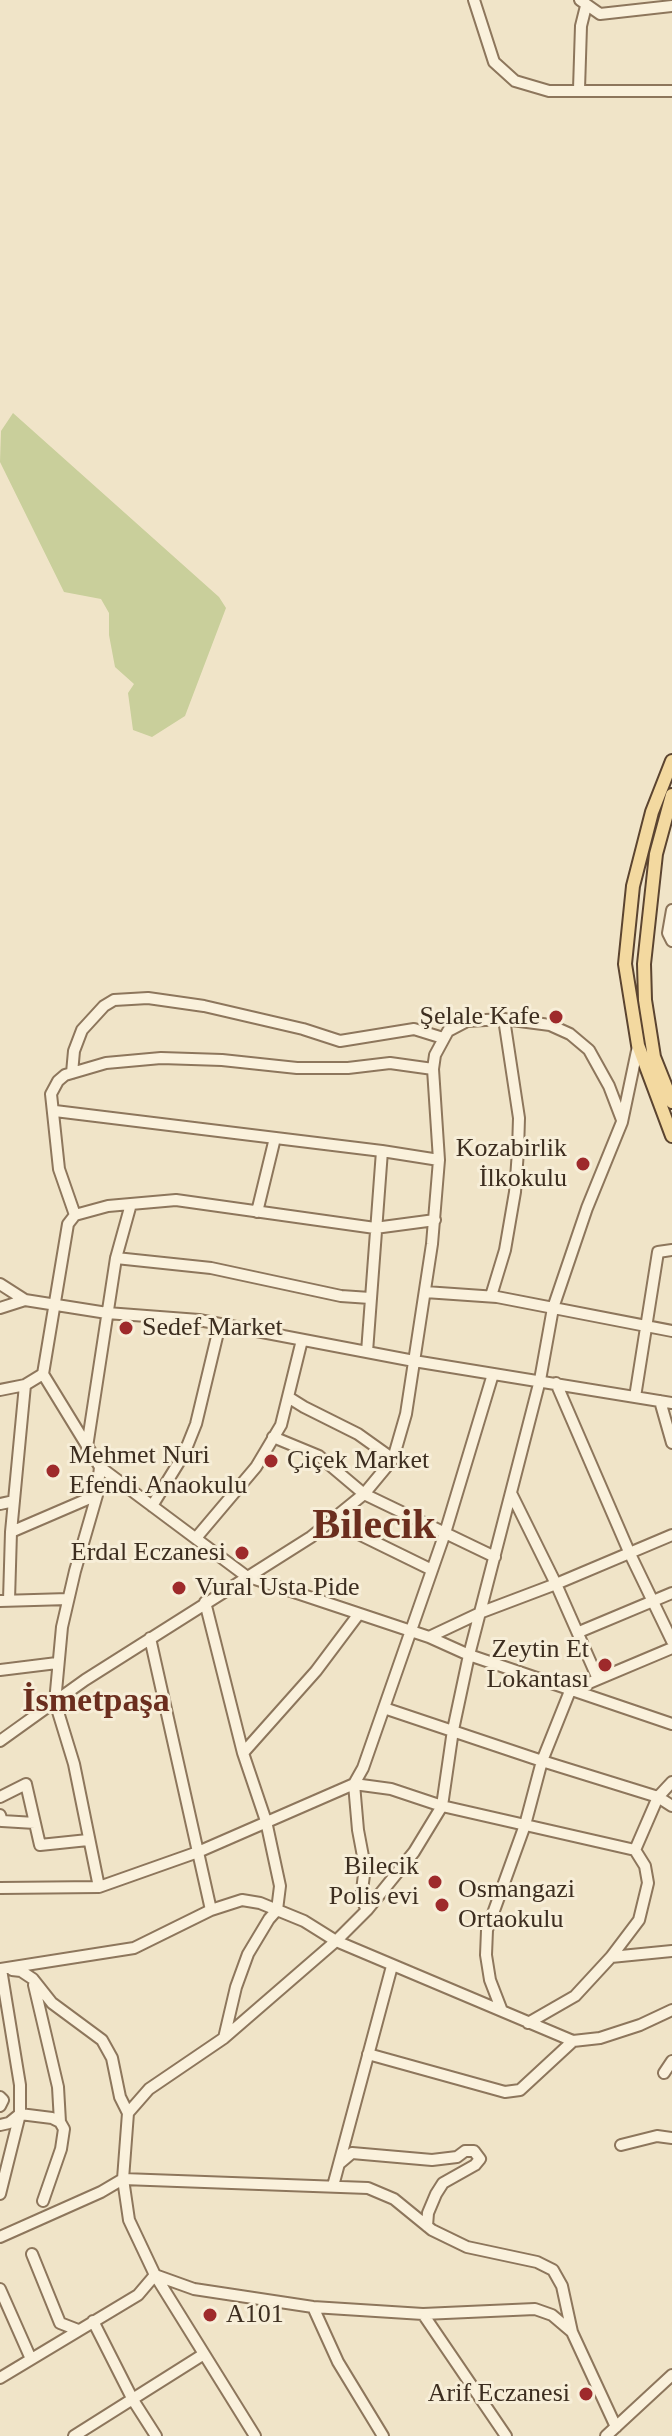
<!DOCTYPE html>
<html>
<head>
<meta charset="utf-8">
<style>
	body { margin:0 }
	canvas { display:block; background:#f0e4c8 }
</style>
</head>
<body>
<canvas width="672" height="2436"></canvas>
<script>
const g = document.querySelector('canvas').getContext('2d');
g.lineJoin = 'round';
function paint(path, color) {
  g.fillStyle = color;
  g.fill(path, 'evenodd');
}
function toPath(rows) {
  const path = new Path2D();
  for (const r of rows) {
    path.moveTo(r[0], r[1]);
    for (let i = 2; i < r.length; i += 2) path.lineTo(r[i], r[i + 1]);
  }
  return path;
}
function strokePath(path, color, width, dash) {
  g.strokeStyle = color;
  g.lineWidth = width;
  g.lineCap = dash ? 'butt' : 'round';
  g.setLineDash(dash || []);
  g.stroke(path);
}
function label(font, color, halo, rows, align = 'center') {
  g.font = font + ' "Times New Roman",serif';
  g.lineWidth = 6;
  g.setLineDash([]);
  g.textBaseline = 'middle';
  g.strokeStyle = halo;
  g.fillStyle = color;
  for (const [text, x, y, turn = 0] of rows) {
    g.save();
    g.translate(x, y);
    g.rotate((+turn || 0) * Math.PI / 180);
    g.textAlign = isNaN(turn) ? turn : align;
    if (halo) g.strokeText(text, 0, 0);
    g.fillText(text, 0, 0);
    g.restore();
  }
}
const green = toPath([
	[13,413,219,597,226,608,185,716,152,737,133,730,128,693,134,684,115,667,109,635,109,613,101,599,64,592,0,462,1,431]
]);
const minor = toPath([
	[474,0,494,62,515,81,549,91,672,91],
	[580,0,600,14,672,6],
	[579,89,581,26,586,6],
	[672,910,668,933,672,941],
	[72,1073,74,1051,82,1030,104,1006,114,1000,148,998,204,1006,303,1029,340,1041,414,1029,443,1038],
	[55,1111,382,1151,439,1160],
	[257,1212,275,1138],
	[75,1215,59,1169,51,1094,58,1081,65,1075,106,1063,161,1058,222,1060,297,1068,348,1068,390,1063,433,1069],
	[116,1258,211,1268,341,1296,370,1298],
	[0,1284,25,1300],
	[425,1292,497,1297,672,1331],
	[491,1296,505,1250,515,1192,518,1151,519,1118,504,1019],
	[0,1308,25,1300,107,1313,199,1320,414,1361,672,1403],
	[367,1352,382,1151],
	[43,1374,100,1467,246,1576,429,1637,469,1655,672,1724],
	[556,1383,630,1554,672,1641],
	[0,1390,25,1385,43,1374,68,1224,75,1215,108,1206,176,1200,375,1228,435,1220],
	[288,1397,304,1407,358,1434,393,1459],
	[635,1397,658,1252,672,1250],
	[660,1401,672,1443],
	[273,1437,319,1456,364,1494,495,1557],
	[87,1447,116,1258,131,1204],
	[512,1495,556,1584,598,1679],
	[0,1504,14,1501],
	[152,1506,184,1454,196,1424,220,1324],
	[332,1521,430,1569],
	[11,1532,97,1495],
	[196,1538,256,1467,281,1425,302,1340],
	[9,1600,11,1532,25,1385],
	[0,1601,68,1599],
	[205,1602,243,1753,266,1821,280,1886,277,1910,269,1919,248,1954,236,1987,224,2038],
	[579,1632,672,1593],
	[429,1637,482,1612,556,1584,672,1535],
	[150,1638,211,1910],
	[0,1670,57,1663],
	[384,1708,542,1761,658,1797,672,1806],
	[0,1741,85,1680,311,1537,364,1494,393,1459,406,1414,432,1244,439,1160,433,1069,435,1055,448,1031,467,1021,504,1019,550,1025,570,1034,589,1050,609,1086,622,1120],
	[243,1753,316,1671,358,1615],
	[0,1797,26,1784,40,1845,88,1840],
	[0,1815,2,1821,35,1823],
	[635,1850,658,1797,672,1782],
	[99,1887,74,1764,55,1702,62,1627,75,1571,97,1495,100,1467],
	[0,1888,99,1887,198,1852,354,1784,363,1768,445,1533,493,1374],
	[367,1910,361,1898,365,1867,358,1830,354,1784,391,1789,442,1806,635,1850,645,1866,648,1883,639,1920,611,1957,575,1996,528,2023],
	[611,1957,672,1951],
	[0,1969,134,1948,211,1910,242,1900,260,1903,304,1921,336,1941,573,2041,600,2038,640,2025,672,2010],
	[12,1970,21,1971,33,1979,52,2003,102,2040,112,2058,120,2097,128,2113,123,2179,129,2220,155,2275,255,2436],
	[34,1985,58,2087,60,2122,64,2129,61,2149,43,2201],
	[502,2011,490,1980,486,1955,487,1930,525,1825,542,1761,570,1691,672,1648],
	[368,2054,505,2092,520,2090,573,2041],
	[664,2073,672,2061],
	[0,2097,3,2100,0,2106],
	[128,2113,149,2089,224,2038,336,1941,367,1910,414,1852,442,1806,453,1730,469,1655,540,1380,553,1308,587,1208,622,1122,638,1046],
	[0,2125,9,2123,20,2114,52,2118,60,2122],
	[621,2145,657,2136,672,2138],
	[339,2164,352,2153,432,2160,457,2157,465,2151,474,2151,480,2159,475,2165,443,2183,436,2194,428,2213,427,2226],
	[333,2186,392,1966],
	[0,2194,20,2114,20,2085,1,1969],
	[0,2237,101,2192,123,2179,368,2188,394,2199,432,2230,467,2247,537,2262,553,2270,562,2286,572,2332],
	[32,2254,60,2323,78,2330],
	[0,2289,31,2359],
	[313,2307,338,2362,383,2436],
	[423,2314,506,2436],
	[93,2321,133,2400,156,2436],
	[0,2378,138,2295,155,2275,194,2289,313,2307,423,2314,535,2309,552,2315,572,2332,616,2427],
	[74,2436,204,2354],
	[606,2436,672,2375]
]);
const major = toPath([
	[672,761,652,812,633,886,625,964,638,1045,672,1136],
	[672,795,656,854,644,964,645,1000,654,1057,672,1102]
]);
const markers = [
	[556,1017,8,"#9e2a2b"],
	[583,1164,8,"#9e2a2b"],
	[126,1328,8,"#9e2a2b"],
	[271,1461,8,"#9e2a2b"],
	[53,1471,8,"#9e2a2b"],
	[242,1553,8,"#9e2a2b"],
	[179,1588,8,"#9e2a2b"],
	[605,1665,8,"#9e2a2b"],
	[435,1882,8,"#9e2a2b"],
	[442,1905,8,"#9e2a2b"],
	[210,2315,8,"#9e2a2b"],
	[586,2394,8,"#9e2a2b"]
];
const poiNames = [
	["Şelale Kafe",540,1017],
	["Kozabirlik",567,1149],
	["İlkokulu",567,1179],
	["Sedef Market",142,1328,"left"],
	["Mehmet Nuri",69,1456,"left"],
	["Efendi Anaokulu",69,1486,"left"],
	["Çiçek Market",287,1461,"left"],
	["Erdal Eczanesi",226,1553],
	["Vural Usta Pide",195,1588,"left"],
	["Zeytin Et",589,1650],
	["Lokantası",589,1680],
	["Bilecik",419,1867],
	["Polis evi",419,1897],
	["Osmangazi",458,1890,"left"],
	["Ortaokulu",458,1920,"left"],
	["A101",226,2315,"left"],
	["Arif Eczanesi",570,2394]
];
const districtNames = [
	["İsmetpaşa",96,1702]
];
const townNames = [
	["Bilecik",374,1527]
];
paint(green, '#c9cf9b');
strokePath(minor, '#8d765c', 14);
strokePath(major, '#5b4430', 16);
strokePath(minor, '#faf1dc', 10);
strokePath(major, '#f3d9a0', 12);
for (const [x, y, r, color] of markers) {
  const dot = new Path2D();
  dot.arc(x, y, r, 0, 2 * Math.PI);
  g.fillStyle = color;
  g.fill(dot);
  strokePath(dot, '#f7eed8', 3);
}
label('26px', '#3d2e20', '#f7eed8', poiNames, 'right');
label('bold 34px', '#6b2e1e', '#f7eed8', districtNames);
label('bold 42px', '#6b2e1e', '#f7eed8', townNames);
</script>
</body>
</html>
